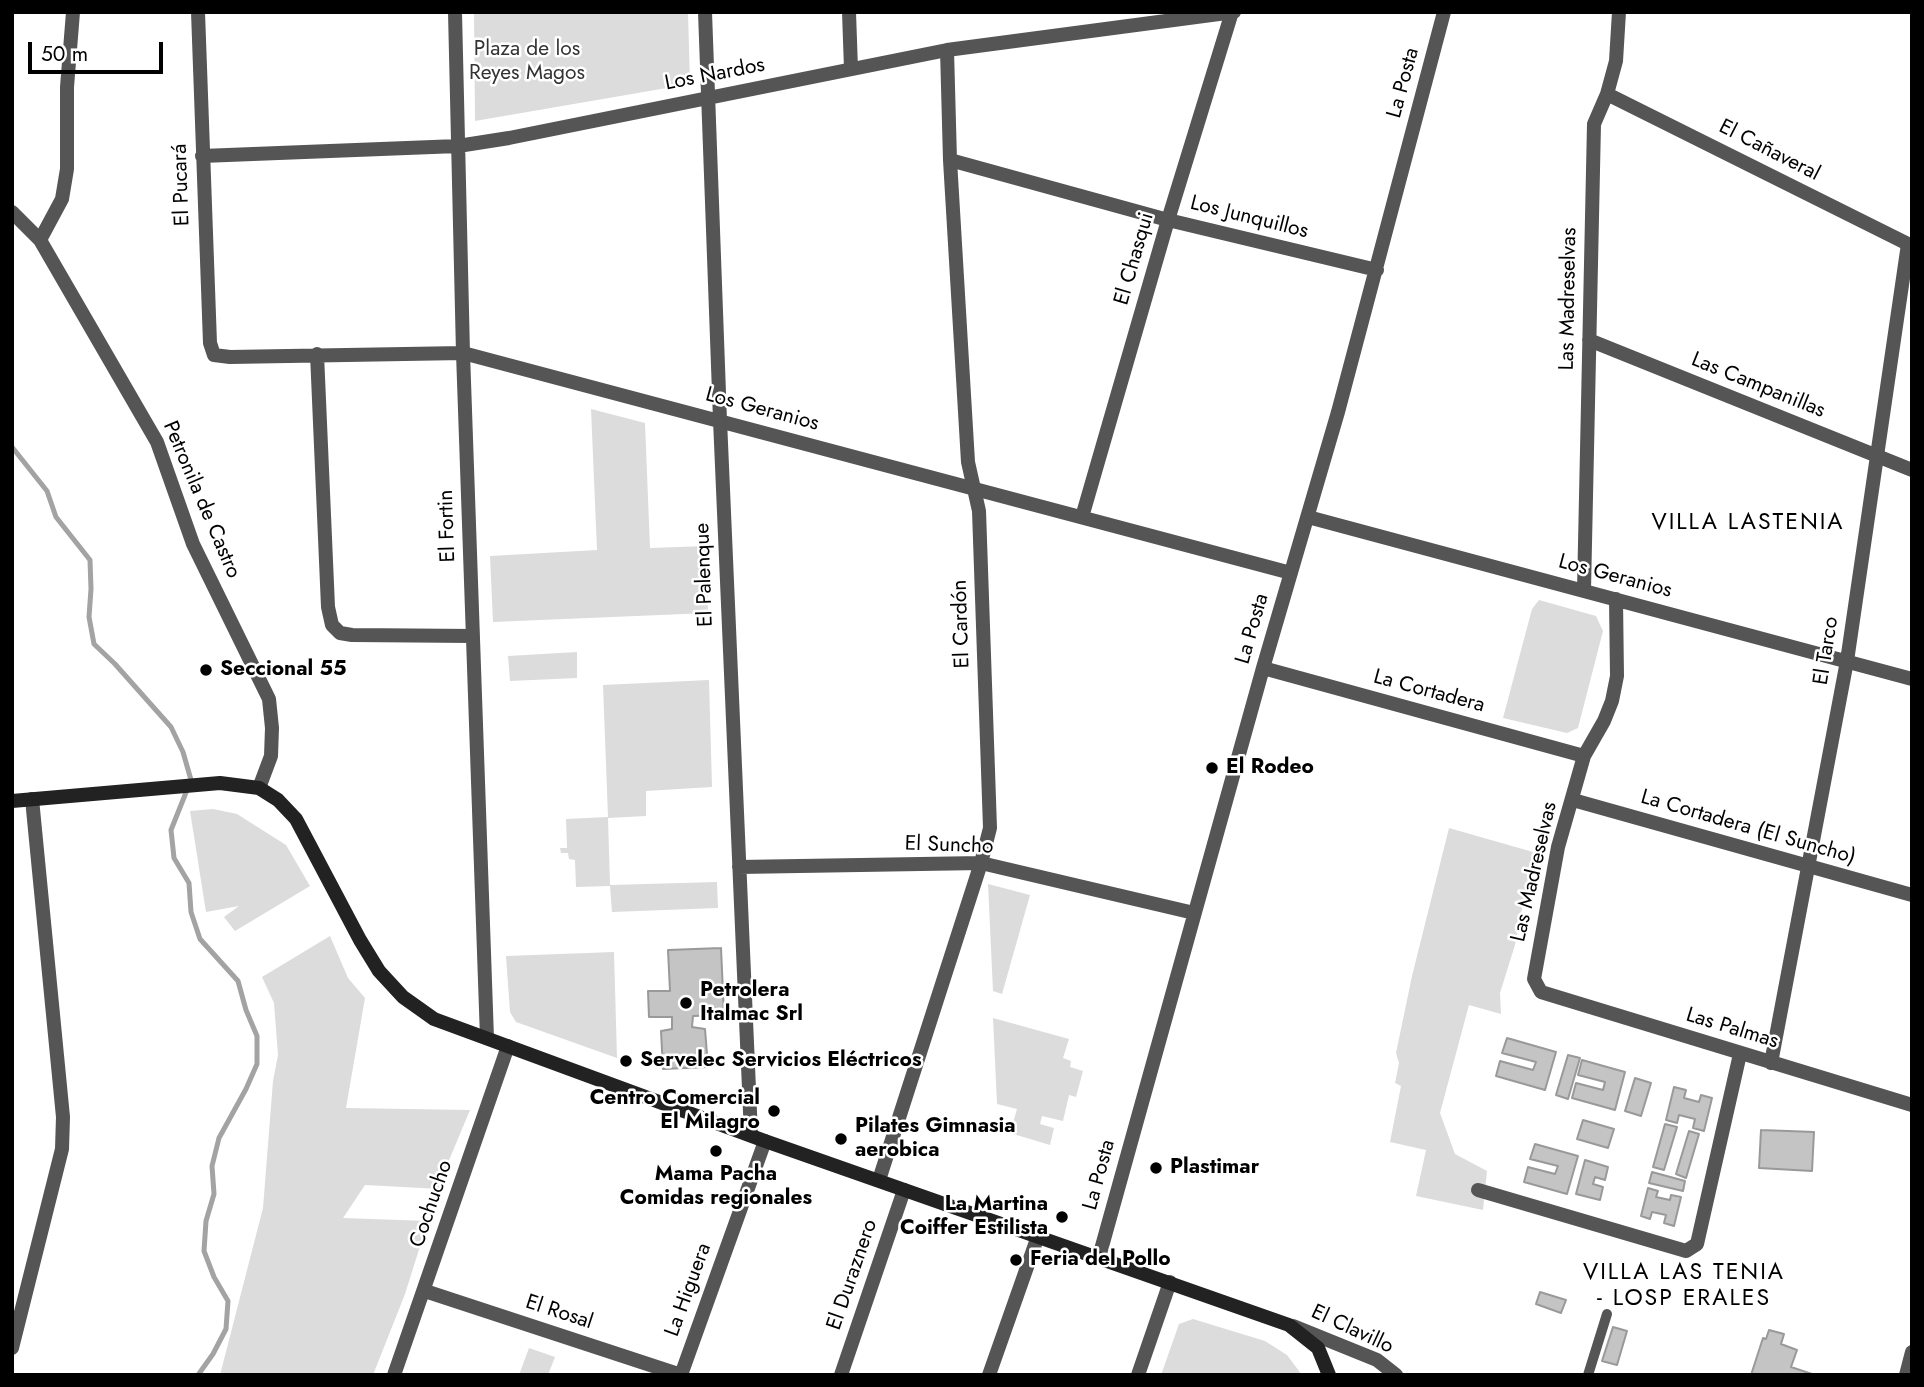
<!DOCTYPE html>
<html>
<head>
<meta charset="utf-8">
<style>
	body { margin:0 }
	#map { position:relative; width:1924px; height:1387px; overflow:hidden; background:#fff; font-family:Jost,sans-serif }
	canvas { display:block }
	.frame { position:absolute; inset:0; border:14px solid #000; pointer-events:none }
	.scale { position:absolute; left:28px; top:42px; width:135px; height:32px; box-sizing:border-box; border:4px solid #000; border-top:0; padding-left:9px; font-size:21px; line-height:24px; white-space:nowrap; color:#000; -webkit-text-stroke:5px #fff; paint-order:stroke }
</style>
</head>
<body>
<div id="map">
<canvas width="1924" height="1387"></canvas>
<div class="frame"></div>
<div class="scale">50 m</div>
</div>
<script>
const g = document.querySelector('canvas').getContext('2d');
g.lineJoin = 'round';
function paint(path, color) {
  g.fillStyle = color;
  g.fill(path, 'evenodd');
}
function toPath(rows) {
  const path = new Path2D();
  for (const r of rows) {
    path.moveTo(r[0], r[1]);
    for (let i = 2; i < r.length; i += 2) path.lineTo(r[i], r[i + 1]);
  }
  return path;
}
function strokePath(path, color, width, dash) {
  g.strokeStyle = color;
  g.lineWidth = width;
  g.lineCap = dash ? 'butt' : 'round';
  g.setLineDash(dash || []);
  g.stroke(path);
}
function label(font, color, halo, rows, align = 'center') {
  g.font = font + ' Jost,sans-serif';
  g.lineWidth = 5;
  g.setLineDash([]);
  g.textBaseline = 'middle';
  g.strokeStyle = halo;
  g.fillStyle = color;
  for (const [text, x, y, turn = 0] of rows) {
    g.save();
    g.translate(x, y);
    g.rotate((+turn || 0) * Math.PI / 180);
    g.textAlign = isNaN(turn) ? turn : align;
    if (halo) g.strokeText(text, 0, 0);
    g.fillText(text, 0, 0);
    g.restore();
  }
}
const green = toPath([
	[474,12,688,12,690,84,475,121],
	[591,409,645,423,650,548,706,546,708,613,493,622,490,556,597,550],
	[1539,600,1596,616,1603,631,1578,728,1567,733,1503,718,1532,609],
	[577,652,577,678,510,681,508,656],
	[709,680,712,787,646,791,646,816,608,818,610,885,717,882,718,908,612,912,610,886,576,887,575,860,569,859,568,853,561,853,560,848,567,848,566,819,608,817,603,685],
	[213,809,237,814,286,845,310,886,235,931,224,917,239,906,206,912,190,811],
	[1449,828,1533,852,1515,945,1500,993,1501,1014,1469,1005,1440,1113,1455,1154,1487,1171,1483,1210,1416,1196,1426,1150,1390,1142,1401,1086,1395,1083,1399,1063,1396,1053,1412,976],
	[988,884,1030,895,1002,994,993,991],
	[330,936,348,978,365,998,346,1108,470,1110,447,1165,440,1189,365,1185,343,1218,428,1221,405,1294,373,1375,220,1375,263,1208,273,1081,278,1055,274,1003,262,977],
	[614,952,617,1058,516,1022,510,1012,506,956],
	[993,1018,1069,1039,1063,1058,1071,1061,1070,1067,1083,1071,1076,1097,1069,1095,1063,1121,1042,1116,1040,1124,1054,1128,1050,1145,1010,1133,1017,1109,997,1104],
	[1193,1319,1265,1341,1287,1355,1302,1375,1161,1375,1179,1324],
	[529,1348,555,1357,548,1375,519,1375]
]);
const stream = toPath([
	[12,447,47,491,56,517,90,560,91,589,89,617,94,644,115,664,171,727,183,752,191,780,171,830,174,858,189,883,191,912,200,939,238,981,246,1010,257,1036,257,1064,246,1089,219,1138,212,1166,214,1194,206,1221,204,1251,214,1277,228,1301,226,1329,213,1354,198,1375]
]);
const building = toPath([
	[721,948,724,1015,693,1016,692,1027,705,1029,708,1067,663,1069,661,1031,672,1029,672,1017,649,1017,648,991,670,991,668,950,721,948],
	[1507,1038,1556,1052,1545,1090,1496,1076,1500,1061,1533,1070,1536,1062,1502,1053,1507,1038],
	[1568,1055,1580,1058,1568,1099,1556,1095,1568,1055],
	[1582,1060,1625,1072,1615,1110,1572,1098,1576,1083,1603,1090,1605,1082,1578,1075,1582,1060],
	[1635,1078,1651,1083,1641,1116,1625,1111,1635,1078],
	[1674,1087,1686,1090,1684,1098,1699,1102,1701,1095,1712,1098,1704,1131,1693,1128,1695,1119,1679,1115,1677,1123,1666,1120,1674,1087],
	[1583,1120,1614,1129,1608,1148,1577,1139,1583,1120],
	[1665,1124,1677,1127,1664,1170,1653,1167,1665,1124],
	[1761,1130,1814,1132,1812,1171,1759,1168,1761,1130],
	[1689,1131,1699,1134,1686,1178,1676,1174,1689,1131],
	[1535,1144,1578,1156,1567,1194,1524,1182,1528,1167,1555,1174,1558,1166,1530,1159,1535,1144],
	[1585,1160,1608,1167,1605,1180,1595,1177,1593,1184,1603,1187,1600,1200,1576,1194,1585,1160],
	[1652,1172,1685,1181,1683,1191,1649,1183,1652,1172],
	[1648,1188,1658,1191,1656,1197,1670,1200,1671,1195,1681,1197,1674,1226,1664,1223,1666,1215,1652,1212,1650,1219,1641,1216,1648,1188],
	[1540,1292,1566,1300,1561,1313,1536,1304,1540,1292],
	[1613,1327,1627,1331,1617,1365,1602,1361,1613,1327],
	[1769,1330,1784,1334,1781,1344,1797,1350,1791,1367,1815,1375,1751,1375,1763,1338,1766,1339,1769,1330]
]);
const lane = toPath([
	[1588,1375,1607,1314]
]);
const street = toPath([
	[198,12,210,343,214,355,230,357,463,353,1291,573],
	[455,12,463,353,487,1038],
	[705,12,720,420,751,1135],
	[849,12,851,69],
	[1607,94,1912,246],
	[202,156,458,146,509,138,947,50,1234,12],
	[950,160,1168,220,1377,270],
	[12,212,40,240,157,442,193,544,269,699,272,728,271,756,259,788],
	[40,240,62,199,67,169,67,87,73,12],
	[1589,340,1912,470],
	[317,354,328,607,332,625,340,633,352,635,473,636],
	[1082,517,1168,220,1232,12],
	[1308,517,1912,679],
	[1584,590,1594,124,1607,94,1616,61,1619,12],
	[1616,599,1617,676,1612,701,1604,721,1584,756,1558,847,1534,979,1541,992,1912,1105],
	[1263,668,1584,756],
	[1573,800,1912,895],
	[739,867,981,863,1194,913],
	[1771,1063,1847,661,1908,244],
	[879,1180,981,863,990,828,979,511,968,462,950,160,947,50],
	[1478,1190,1686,1251,1697,1244,1740,1054],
	[1099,1257,1263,668,1338,412,1444,12],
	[425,1291,681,1375],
	[1293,1326,1377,1360,1396,1375],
	[12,1348,62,1149,63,1117,32,799],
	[394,1375,508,1046],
	[681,1375,765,1141],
	[841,1375,904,1190],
	[989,1375,1038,1236],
	[1138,1375,1170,1282],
	[1906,1375,1912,1352]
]);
const secondary = toPath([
	[12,801,220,783,259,788,278,800,296,819,360,940,379,971,403,997,434,1019,765,1141,1289,1325,1318,1348,1329,1375]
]);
const markers = [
	[206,670,7,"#000"],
	[1212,768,7,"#000"],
	[686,1003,7,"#000"],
	[626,1061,7,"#000"],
	[774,1111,7,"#000"],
	[841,1139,7,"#000"],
	[716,1151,7,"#000"],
	[1156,1168,7,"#000"],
	[1062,1217,7,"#000"],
	[1016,1260,7,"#000"]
];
const parkNames = [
	["Plaza de los",527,50],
	["Reyes Magos",527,74]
];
const streetNames = [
	["Los Nardos",715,75,-11],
	["La Posta",1404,83,-75],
	["El Cañaveral",1769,151,27],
	["El Pucará",182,185,-92],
	["Los Junquillos",1249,218,14],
	["El Chasqui",1135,259,-74],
	["Las Madreselvas",1569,299,-89],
	["Las Campanillas",1758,386,22],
	["Los Geranios",762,410,15],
	["Petronila de Castro",201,500,67],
	["El Fortin",448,526,-92],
	["El Palenque",705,575,-92],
	["Los Geranios",1615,577,15],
	["El Cardón",962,624,-92],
	["La Posta",1253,629,-74],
	["El Tarco",1827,651,-81],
	["La Cortadera",1429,692,15],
	["La Cortadera (El Suncho)",1748,828,16],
	["El Suncho",949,846,2],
	["Las Madreselvas",1535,872,-77],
	["Las Palmas",1732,1029,17],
	["La Posta",1100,1175,-75],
	["Cochucho",432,1204,-71],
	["El Duraznero",853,1275,-71],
	["La Higuera",689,1290,-70],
	["El Rosal",559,1313,18],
	["El Clavillo",1352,1330,25]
];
const poiNames = [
	["Seccional 55",220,670],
	["El Rodeo",1226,768],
	["Petrolera",700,991],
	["Italmac Srl",700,1015],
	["Servelec Servicios Eléctricos",640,1061],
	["Centro Comercial",760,1099,"right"],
	["El Milagro",760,1123,"right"],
	["Pilates Gimnasia",855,1127],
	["aerobica",855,1151],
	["Plastimar",1170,1168],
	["Mama Pacha",716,1175,"center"],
	["Comidas regionales",716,1199,"center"],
	["La Martina",1048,1205,"right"],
	["Coiffer Estilista",1048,1229,"right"],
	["Feria del Pollo",1030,1260]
];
const neighbourhoodNames = [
	["VILLA LASTENIA",1748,523],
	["VILLA LAS TENIA",1684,1273],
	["- LOSP ERALES",1684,1299]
];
paint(green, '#dcdcdc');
strokePath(stream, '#a3a3a3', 5);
paint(building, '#c4c4c4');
strokePath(building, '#999', 2);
strokePath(lane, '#555', 10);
strokePath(street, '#555', 14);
strokePath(secondary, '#222', 14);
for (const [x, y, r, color] of markers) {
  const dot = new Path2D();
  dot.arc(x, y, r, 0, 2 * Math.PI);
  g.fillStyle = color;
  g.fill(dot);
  strokePath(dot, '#fff', 2.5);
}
label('21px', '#333', '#fff', parkNames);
label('21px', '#000', '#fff', streetNames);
label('bold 21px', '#000', '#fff', poiNames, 'left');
g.letterSpacing = '2px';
label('23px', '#000', '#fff', neighbourhoodNames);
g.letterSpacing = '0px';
</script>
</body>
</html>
